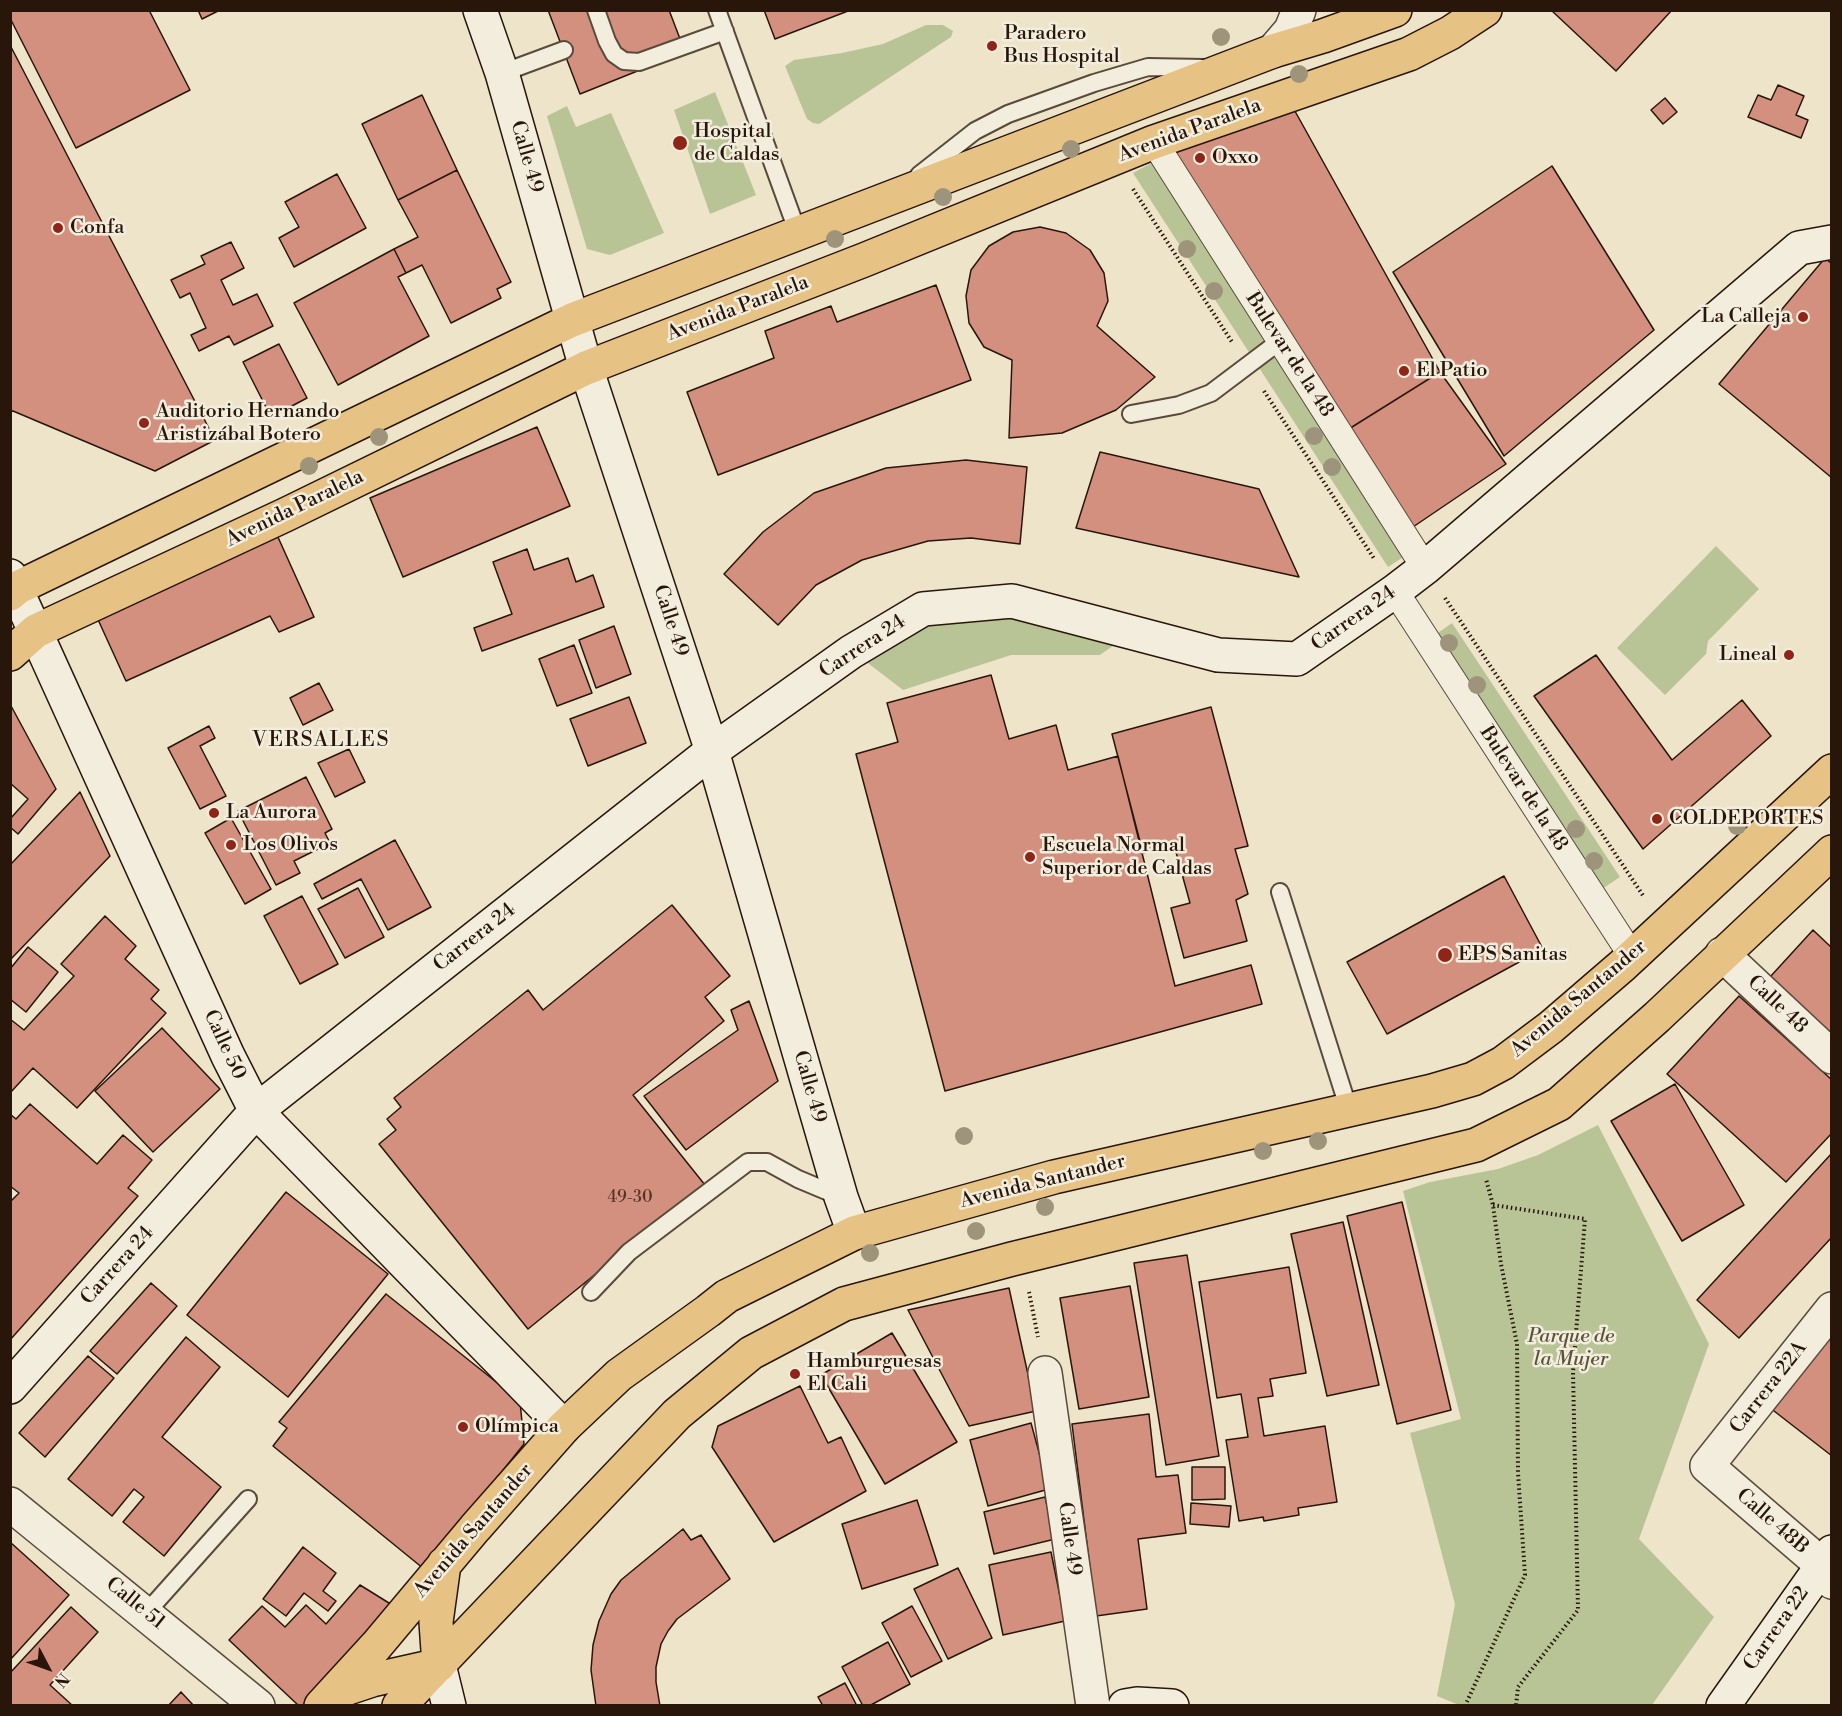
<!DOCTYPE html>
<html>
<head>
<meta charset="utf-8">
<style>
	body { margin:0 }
	#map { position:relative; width:1842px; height:1716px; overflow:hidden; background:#ede4ca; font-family:"Libre Bodoni",serif }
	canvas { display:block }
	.frame { position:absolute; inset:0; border:12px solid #29160a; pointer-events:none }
	.north { position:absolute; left:18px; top:1638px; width:60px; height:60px; -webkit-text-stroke:4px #f3eddd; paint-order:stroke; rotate:131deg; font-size:16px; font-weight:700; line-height:24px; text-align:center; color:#29160a }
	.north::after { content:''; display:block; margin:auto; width:21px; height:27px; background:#29160a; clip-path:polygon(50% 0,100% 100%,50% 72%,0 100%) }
</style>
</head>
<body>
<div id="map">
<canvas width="1842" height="1716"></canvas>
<div class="frame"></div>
<div class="north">N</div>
</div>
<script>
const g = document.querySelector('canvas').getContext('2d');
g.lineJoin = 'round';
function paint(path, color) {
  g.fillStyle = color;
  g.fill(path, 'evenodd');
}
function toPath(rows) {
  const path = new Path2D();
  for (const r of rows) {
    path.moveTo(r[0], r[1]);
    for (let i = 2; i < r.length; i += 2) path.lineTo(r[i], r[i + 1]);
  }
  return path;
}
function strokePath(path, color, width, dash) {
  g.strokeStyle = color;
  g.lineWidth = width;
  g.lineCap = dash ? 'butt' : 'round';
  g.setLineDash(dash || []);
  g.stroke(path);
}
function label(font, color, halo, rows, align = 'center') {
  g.font = font + ' "Libre Bodoni",serif';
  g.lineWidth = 5;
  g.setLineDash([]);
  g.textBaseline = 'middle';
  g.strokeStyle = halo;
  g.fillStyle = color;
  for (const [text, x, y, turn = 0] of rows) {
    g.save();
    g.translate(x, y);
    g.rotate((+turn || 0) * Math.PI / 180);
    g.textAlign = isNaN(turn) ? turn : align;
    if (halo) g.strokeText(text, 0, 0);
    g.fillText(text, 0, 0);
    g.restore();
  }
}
const green = toPath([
	[926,25,943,25,953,31,951,37,819,124,813,123,807,119,785,66,794,60,842,53,883,44],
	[715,92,756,195,710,214,674,110],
	[567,106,576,127,611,113,664,233,610,255,587,249,547,116],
	[1157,160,1408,554,1388,567,1133,173],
	[1716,546,1759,589,1708,641,1706,654,1665,695,1617,648],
	[979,593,1138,628,1100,655,1011,655,903,690,864,660],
	[1452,623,1620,877,1602,889,1435,635],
	[1598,1125,1709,1344,1639,1539,1714,1617,1652,1705,1459,1705,1437,1696,1455,1604,1410,1433,1461,1419,1403,1191,1430,1182,1498,1169,1538,1155]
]);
const building = toPath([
	[10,10,149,10,190,90,76,148,10,18,10,10],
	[198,10,220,10,202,19,198,10],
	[548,10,669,10,685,52,580,94,548,10],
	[764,10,848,10,848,11,775,39,764,10],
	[1551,10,1672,10,1616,71,1551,10],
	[10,45,215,440,155,471,13,411,10,412,10,45],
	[1778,85,1804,96,1796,115,1808,120,1801,138,1748,117,1758,95,1771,100,1778,85],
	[422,95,457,170,398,200,362,124,422,95],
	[1665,98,1677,112,1663,124,1651,110,1665,98],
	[1291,104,1440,372,1344,432,1171,147,1291,104],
	[1552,166,1654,330,1504,456,1393,272,1552,166],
	[457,170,511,282,497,289,501,298,451,323,422,265,406,273,394,249,418,237,398,200,457,170],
	[337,174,366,228,294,267,279,238,299,227,285,202,337,174],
	[1040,227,1066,233,1090,250,1104,273,1108,301,1097,326,1155,377,1116,410,1062,433,1009,438,1012,360,984,347,969,323,966,296,971,270,989,246,1013,232,1040,227],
	[231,242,244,268,221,280,233,305,257,294,273,326,234,345,229,336,199,351,191,335,206,328,190,293,180,298,171,280,205,264,201,256,231,242],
	[394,249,406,273,398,277,429,336,338,385,294,303,394,249],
	[1825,258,1832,264,1832,478,1719,384,1825,258],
	[936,285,971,380,718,475,687,392,774,358,765,331,831,306,837,322,936,285],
	[279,344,307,398,271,417,243,362,279,344],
	[1440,372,1506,464,1410,529,1344,432,1440,372],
	[537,427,570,506,403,577,370,498,537,427],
	[1100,452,1259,489,1299,577,1076,528,1100,452],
	[966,460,1027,467,1020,544,971,538,928,541,862,560,816,585,778,625,724,574,763,532,814,493,886,468,966,460],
	[277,535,314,617,279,632,270,616,126,681,95,613,277,535],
	[527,549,534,570,568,558,576,582,593,575,604,607,482,651,474,628,512,614,493,562,527,549],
	[614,626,631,674,596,688,579,640,614,626],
	[574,645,592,693,557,706,539,659,574,645],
	[1596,655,1672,760,1742,700,1771,736,1643,849,1534,696,1596,655],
	[991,675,1009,739,1056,725,1068,770,1118,756,1175,986,1251,965,1262,1004,945,1091,856,754,898,742,887,703,991,675],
	[319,683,333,710,303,725,290,698,319,683],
	[629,697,646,743,588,766,570,719,629,697],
	[10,704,56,789,18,834,10,827,10,819,28,799,10,783,10,704],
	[1211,707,1248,846,1235,849,1248,894,1236,900,1247,941,1184,958,1171,908,1190,903,1174,845,1143,853,1112,734,1211,707],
	[209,726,215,738,200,746,226,796,200,809,168,748,209,726],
	[349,749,365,782,335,797,318,763,349,749],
	[306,777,332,829,325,833,330,843,294,861,300,873,276,885,238,811,306,777],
	[80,792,110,856,10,960,10,865,80,792],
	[231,818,271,889,245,904,205,833,231,818],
	[395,840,431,907,388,930,361,879,322,899,314,884,395,840],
	[1504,876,1543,949,1387,1034,1347,962,1504,876],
	[358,888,384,937,345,958,318,909,358,888],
	[302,896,338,964,300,984,264,916,302,896],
	[672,905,730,976,705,997,724,1021,633,1095,705,1185,528,1329,379,1144,396,1130,387,1119,401,1107,394,1098,528,990,543,1010,672,905],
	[105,916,136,946,125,959,159,990,151,999,166,1013,77,1108,33,1068,10,1093,10,1019,24,1030,74,976,61,964,105,916],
	[1813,930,1832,948,1832,1034,1770,977,1813,930],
	[28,947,58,972,26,1012,10,999,10,969,28,947],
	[1739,996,1832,1080,1832,1133,1786,1182,1667,1074,1739,996],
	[749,1001,778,1081,686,1150,644,1096,738,1030,731,1010,749,1001],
	[162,1028,220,1089,153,1152,95,1091,162,1028],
	[1675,1084,1744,1205,1682,1241,1611,1121,1675,1084],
	[30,1104,97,1164,123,1135,152,1160,128,1188,138,1196,10,1340,10,1202,19,1193,10,1186,10,1114,16,1119,30,1104],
	[1832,1153,1832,1237,1739,1338,1697,1300,1832,1153],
	[286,1192,388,1274,288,1397,187,1315,286,1192],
	[1402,1202,1451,1410,1397,1424,1347,1216,1402,1202],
	[1343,1222,1379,1385,1327,1396,1291,1234,1343,1222],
	[1187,1255,1219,1456,1166,1465,1134,1263,1187,1255],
	[1289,1267,1306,1373,1270,1379,1273,1396,1258,1398,1264,1436,1325,1426,1337,1502,1298,1508,1299,1515,1264,1521,1263,1517,1239,1521,1226,1440,1248,1437,1241,1394,1217,1398,1199,1282,1289,1267],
	[151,1283,177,1306,117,1374,90,1351,151,1283],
	[1130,1286,1149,1397,1079,1409,1060,1298,1130,1286],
	[1009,1288,1036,1411,969,1426,908,1310,1009,1288],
	[386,1294,520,1401,524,1444,424,1569,273,1446,287,1428,279,1422,386,1294],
	[1832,1330,1832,1456,1765,1404,1832,1330],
	[892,1333,957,1442,885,1484,821,1375,892,1333],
	[186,1337,220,1367,162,1437,221,1487,164,1556,123,1522,144,1497,134,1489,112,1516,68,1479,186,1337],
	[88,1356,114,1378,45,1457,19,1433,88,1356],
	[800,1386,828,1443,841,1437,866,1491,774,1542,712,1447,718,1426,800,1386],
	[1149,1414,1156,1477,1178,1475,1186,1533,1138,1539,1147,1609,1096,1616,1072,1424,1149,1414],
	[1031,1423,1049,1489,988,1506,970,1440,1031,1423],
	[1192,1467,1225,1467,1225,1499,1192,1500,1192,1467],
	[1045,1497,1055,1539,994,1554,984,1512,1045,1497],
	[917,1500,938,1565,862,1589,842,1524,917,1500],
	[1191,1503,1231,1506,1229,1527,1190,1524,1191,1503],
	[683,1529,691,1540,701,1535,730,1579,677,1619,668,1631,661,1644,656,1667,656,1682,660,1706,596,1706,591,1670,593,1645,599,1621,611,1594,621,1580,683,1529],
	[10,1542,69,1595,10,1660,10,1542],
	[303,1547,336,1573,323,1591,336,1601,328,1611,304,1593,286,1616,263,1599,303,1547],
	[1051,1552,1065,1621,1003,1635,989,1565,1051,1552],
	[958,1568,992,1638,948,1659,914,1589,958,1568],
	[360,1585,397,1608,306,1706,299,1706,229,1640,262,1606,285,1627,306,1605,326,1624,360,1585],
	[912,1606,942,1661,911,1677,882,1623,912,1606],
	[71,1607,98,1632,50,1685,73,1706,10,1706,10,1673,71,1607],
	[888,1642,910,1684,869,1706,863,1706,842,1667,888,1642],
	[845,1683,857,1706,823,1706,818,1697,845,1683],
	[181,1692,194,1706,168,1706,181,1692]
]);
const path = toPath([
	[1133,189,1232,342],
	[1264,391,1375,560],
	[1445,598,1644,897],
	[1493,1205,1585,1219,1573,1372,1578,1610,1518,1687,1516,1706],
	[1029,1292,1038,1337],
	[1465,1706,1525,1575,1518,1473,1517,1344,1501,1264,1493,1205,1486,1179]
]);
const service = toPath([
	[596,10,607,41,614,54,624,61,639,62,725,31],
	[717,10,798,233],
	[502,73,564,50],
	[919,175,975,131,1008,114,1094,83,1148,67,1205,68],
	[1131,414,1179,405,1211,393,1280,341],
	[1280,892,1349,1110],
	[591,1292,629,1252,748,1162,767,1162,798,1179,841,1197],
	[146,1613,248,1499]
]);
const pedestrian = toPath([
	[1154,142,1425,568],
	[1395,591,1632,956]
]);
const minor = toPath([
	[1722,954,1832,1057],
	[1832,1309,1707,1466,1822,1565,1832,1582],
	[1045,1373,1093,1706],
	[10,1504,258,1706]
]);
const tertiary = toPath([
	[1273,51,1291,30,1299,10]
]);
const secondary = toPath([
	[480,10,502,73,586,368,712,751,841,1197,854,1233],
	[10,576,228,1056,256,1111,564,1427],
	[10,1387,256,1111,712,751,851,652,923,609,1012,601,1218,655,1297,659,1395,591,1425,568,1799,248,1832,242],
	[439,1665,449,1706],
	[1125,1706,1137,1704,1172,1706],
	[1723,1706,1832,1552]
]);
const primary = toPath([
	[10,594,17,588,572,320,1273,51,1323,36,1395,10],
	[10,654,36,631,285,515,586,368,864,260,1154,142,1409,54,1450,33,1485,10],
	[439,1665,436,1622,444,1564],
	[333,1693,372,1680,439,1665],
	[321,1706,376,1646,475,1528,564,1427,619,1375,708,1311,727,1296,854,1233,1054,1177,1432,1091,1473,1079,1503,1063,1551,1027,1623,965,1832,771],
	[399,1706,677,1414,751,1353,844,1304,1012,1259,1476,1145,1559,1104,1657,1017,1832,852]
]);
const trees = [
	[1221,37],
	[1299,74],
	[1071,149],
	[943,197],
	[835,239],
	[1187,249],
	[1214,291],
	[1314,436],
	[379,437],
	[309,466],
	[1332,467],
	[1449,643],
	[1477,685],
	[1737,826],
	[1576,829],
	[1594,861],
	[964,1136],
	[1318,1141],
	[1263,1151],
	[1045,1207],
	[976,1231],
	[870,1253]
];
const markers = [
	[992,46,6,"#8f2418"],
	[680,143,8,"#8f2418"],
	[1200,158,6,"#8f2418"],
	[58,228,6,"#8f2418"],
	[1803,317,6,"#8f2418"],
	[1404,371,6,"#8f2418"],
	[144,423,6,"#8f2418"],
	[1789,655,6,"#8f2418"],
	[214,813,6,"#8f2418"],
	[1657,819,6,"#8f2418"],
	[231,845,6,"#8f2418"],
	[1030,857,6,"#8f2418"],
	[1445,955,8,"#8f2418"],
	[795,1374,6,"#8f2418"],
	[463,1427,6,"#8f2418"]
];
const numberNames = [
	["49-30",630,1198]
];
const poiNames = [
	["Paradero",1004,34],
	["Bus Hospital",1004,57],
	["Hospital",694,132],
	["de Caldas",694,155],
	["Oxxo",1212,158],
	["Confa",70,228],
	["La Calleja",1791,317,"right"],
	["El Patio",1416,371],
	["Auditorio Hernando",156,412],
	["Aristizábal Botero",156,435],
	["Lineal",1777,655,"right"],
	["La Aurora",226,813],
	["COLDEPORTES",1669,819],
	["Los Olivos",243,845],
	["Escuela Normal",1042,846],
	["Superior de Caldas",1042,869],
	["EPS Sanitas",1458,955],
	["Hamburguesas",807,1362],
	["El Cali",807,1385],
	["Olímpica",475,1427]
];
const streetNames = [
	["Avenida Paralela",1190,131,-20],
	["Calle 49",526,157,74],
	["Avenida Paralela",738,309,-21],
	["Bulevar de la 48",1289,355,57],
	["Avenida Paralela",295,509,-26],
	["Carrera 24",1354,619,-35],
	["Calle 49",670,621,72],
	["Carrera 24",863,647,-33],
	["Bulevar de la 48",1523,789,57],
	["Carrera 24",475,938,-38],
	["Avenida Santander",1579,999,-40],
	["Calle 48",1777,1005,43],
	["Calle 50",224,1045,65],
	["Calle 49",809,1087,74],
	["Avenida Santander",1043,1182,-14],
	["Carrera 24",118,1266,-48],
	["Carrera 22A",1769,1388,-52],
	["Calle 48B",1772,1522,41],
	["Avenida Santander",474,1531,-49],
	["Calle 49",1069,1539,82],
	["Calle 51",135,1604,39],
	["Carrera 22",1777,1629,-55]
];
const parkNames = [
	["Parque de",1571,1337],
	["la Mujer",1571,1360]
];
const neighbourhoodNames = [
	["VERSALLES",321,741]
];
paint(green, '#b9c496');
paint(building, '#d3907e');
strokePath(building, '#29160a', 1.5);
strokePath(service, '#5a4a3a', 20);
strokePath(pedestrian, '#5a4a3a', 28);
strokePath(minor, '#5a4a3a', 36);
strokePath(tertiary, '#5a4a3a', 36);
strokePath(secondary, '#29160a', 36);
strokePath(primary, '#29160a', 36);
strokePath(path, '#29160a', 4, [1.5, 3]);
strokePath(service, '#f3eddd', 16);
strokePath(pedestrian, '#f3eddd', 26);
strokePath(minor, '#f3eddd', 33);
strokePath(tertiary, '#f3eddd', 33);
strokePath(secondary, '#f3eddd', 33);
strokePath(primary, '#e6c285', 33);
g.fillStyle = '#9d947b';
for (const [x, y] of trees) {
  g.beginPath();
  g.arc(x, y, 9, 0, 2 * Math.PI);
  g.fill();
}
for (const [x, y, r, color] of markers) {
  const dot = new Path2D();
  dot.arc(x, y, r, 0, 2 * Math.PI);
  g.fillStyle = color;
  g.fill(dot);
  strokePath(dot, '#f3eddd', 2);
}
label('16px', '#543427', null, numberNames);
label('20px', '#29160a', '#f3eddd', poiNames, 'left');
label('20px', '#29160a', '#f3eddd', streetNames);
label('italic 20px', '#5b533b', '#f3eddd', parkNames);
g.letterSpacing = '1.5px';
label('21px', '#29160a', '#f3eddd', neighbourhoodNames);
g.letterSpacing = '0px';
</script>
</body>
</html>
